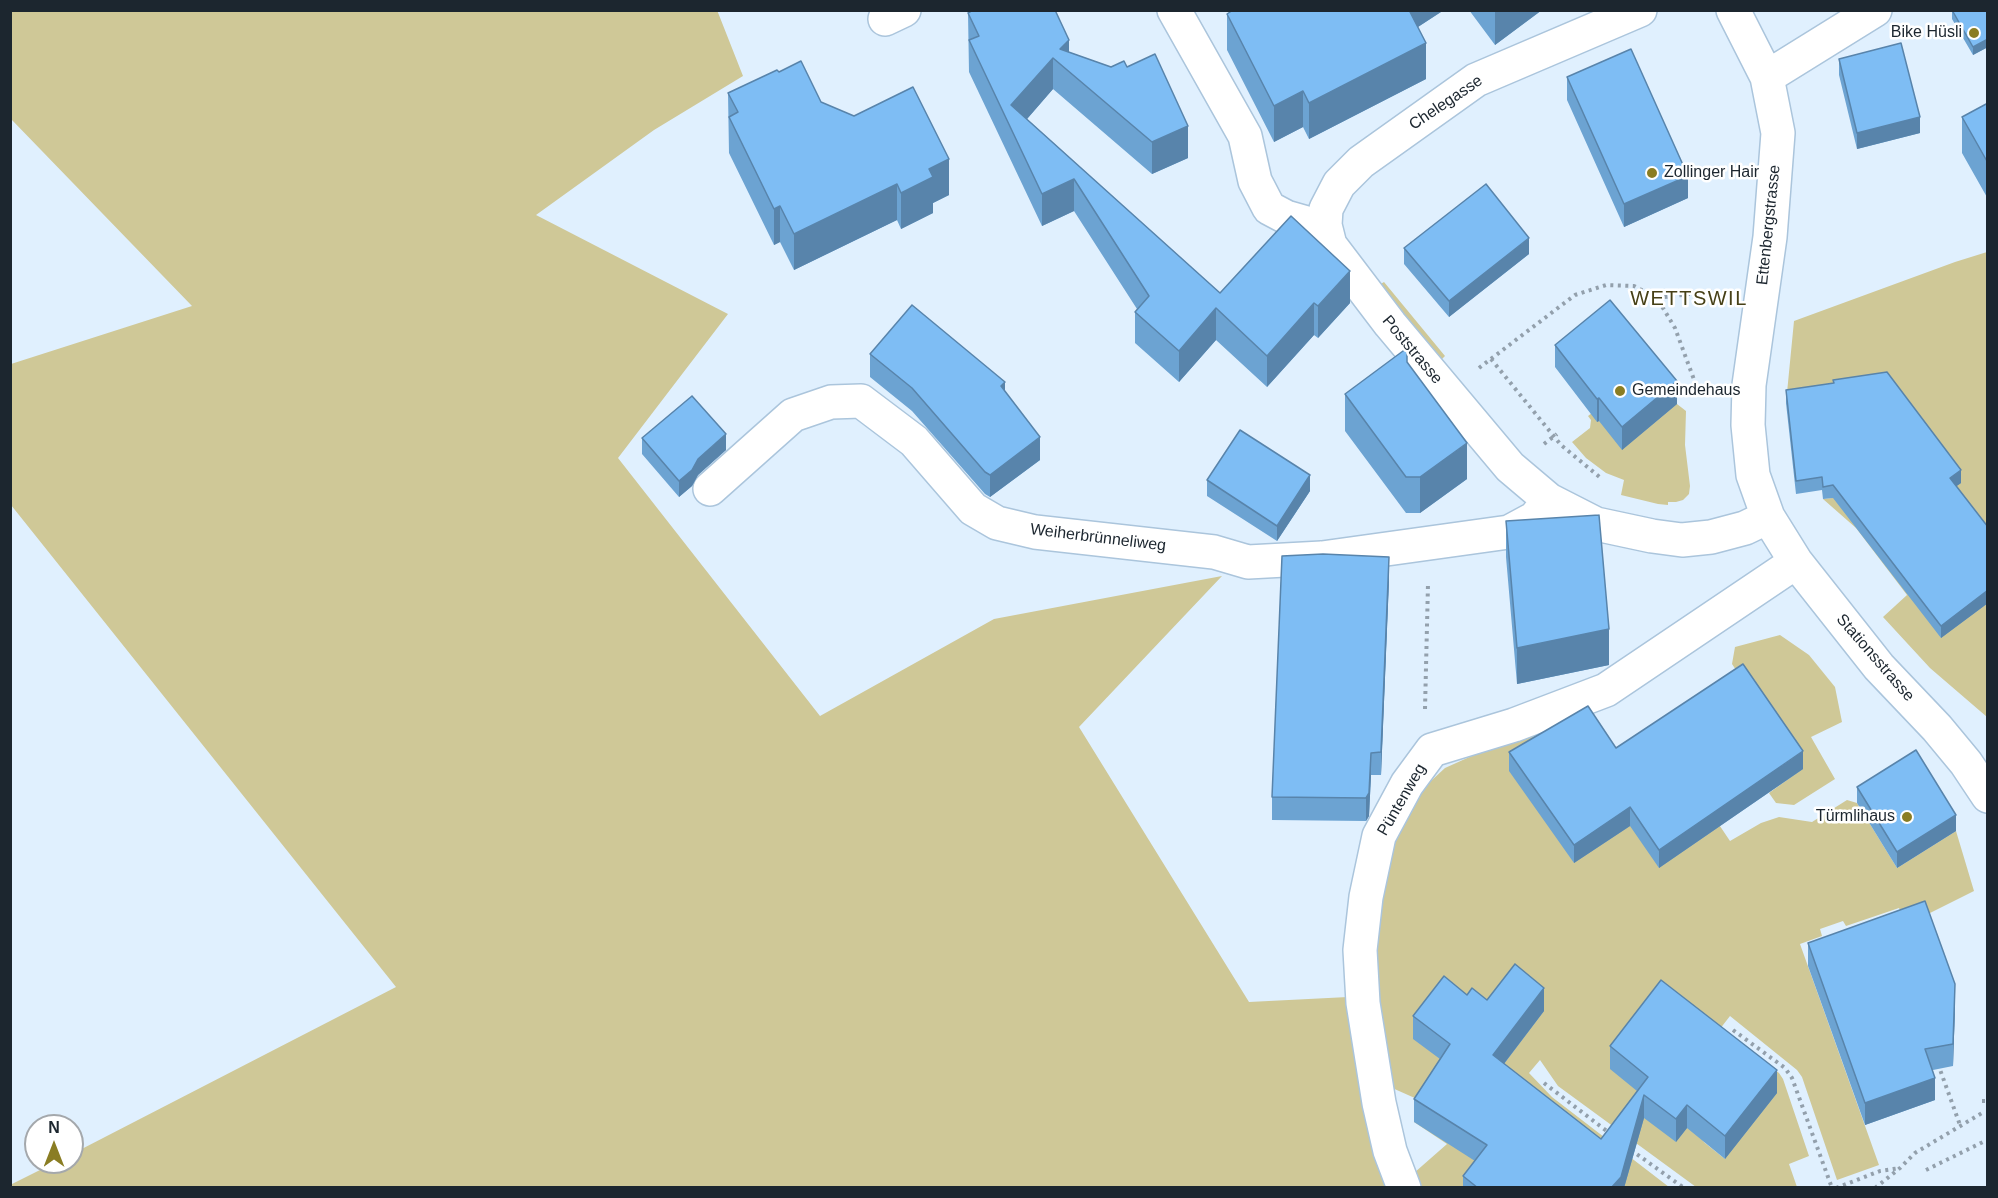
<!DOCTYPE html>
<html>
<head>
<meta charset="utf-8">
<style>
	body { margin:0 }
	#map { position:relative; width:1998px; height:1198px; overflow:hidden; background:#e0f0fe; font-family:Helvetica,sans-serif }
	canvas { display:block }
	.frame { position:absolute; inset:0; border:12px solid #1c262f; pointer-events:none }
	.north { position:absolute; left:24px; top:1114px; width:60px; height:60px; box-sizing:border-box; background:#fff; border:2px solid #a4a8ac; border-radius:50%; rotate:0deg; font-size:16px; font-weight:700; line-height:24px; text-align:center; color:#1c262f }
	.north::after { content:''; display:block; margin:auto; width:21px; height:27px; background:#8a7d23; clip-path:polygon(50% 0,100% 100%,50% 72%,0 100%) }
</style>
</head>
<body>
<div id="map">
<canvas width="1998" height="1198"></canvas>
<div class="frame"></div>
<div class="north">N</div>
</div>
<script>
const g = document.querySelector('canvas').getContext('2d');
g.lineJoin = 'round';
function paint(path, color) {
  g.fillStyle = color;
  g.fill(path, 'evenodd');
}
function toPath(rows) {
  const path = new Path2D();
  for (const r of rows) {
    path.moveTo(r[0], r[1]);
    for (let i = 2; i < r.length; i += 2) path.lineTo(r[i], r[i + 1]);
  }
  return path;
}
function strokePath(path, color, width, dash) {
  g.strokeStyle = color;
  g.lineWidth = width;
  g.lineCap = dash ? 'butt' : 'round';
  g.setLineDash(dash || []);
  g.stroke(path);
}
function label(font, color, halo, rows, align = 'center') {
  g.font = font + ' Helvetica,sans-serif';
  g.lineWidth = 5;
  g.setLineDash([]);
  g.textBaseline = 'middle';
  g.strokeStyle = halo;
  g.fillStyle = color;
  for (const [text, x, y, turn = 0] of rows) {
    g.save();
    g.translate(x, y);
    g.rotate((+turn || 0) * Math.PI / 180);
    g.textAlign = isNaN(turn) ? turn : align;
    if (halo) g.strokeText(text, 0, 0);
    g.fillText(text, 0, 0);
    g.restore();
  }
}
const green = toPath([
	[717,10,743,76,654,130,536,215,728,314,618,458,820,716,994,619,1222,576,1079,727,1249,1002,1348,997,1390,1187,11,1188,10,1185,56,1162,72,1162,72,1154,396,987,11,505,11,364,192,306,11,119,11,11],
	[1987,252,1987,717,1930,668,1883,617,1907,595,1856,528,1823,499,1851,496,1786,403,1794,321,1955,262],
	[1384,282,1445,356,1441,360,1379,285],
	[1677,404,1686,411,1685,445,1690,486,1689,494,1683,500,1676,502,1668,502,1668,505,1658,504,1621,495,1624,480,1606,473,1586,458,1572,442,1590,428,1591,420,1588,416,1592,413],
	[1780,635,1809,655,1835,687,1842,722,1811,737,1835,779,1794,805,1776,803,1769,793,1802,769,1732,664,1735,647],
	[1583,719,1509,771,1687,777,1730,841,1761,823,1779,817,1812,822,1847,800,1857,803,1897,868,1956,831,1974,891,1922,917,1905,921,1899,908,1846,926,1843,921,1820,929,1822,936,1800,944,1879,1165,1837,1180,1802,1077,1797,1070,1730,1016,1716,1034,1652,1096,1638,1113,1689,1125,1705,1143,1725,1159,1731,1058,1744,1044,1779,1073,1783,1079,1809,1156,1789,1164,1797,1187,1696,1187,1558,1086,1540,1060,1529,1073,1552,1097,1669,1187,1409,1187,1406,1180,1447,1144,1414,1122,1426,1103,1381,1083,1371,948,1378,900,1399,826,1419,792,1445,768,1485,750]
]);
const path = toPath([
	[1657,298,1714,291],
	[1491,359,1561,445,1602,479],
	[1479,368,1575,295,1606,285,1634,286,1657,298,1675,328,1696,385],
	[1544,444,1557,434],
	[1425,709,1428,584],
	[1986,942,1988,942],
	[1733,1030,1785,1068,1792,1078,1832,1188],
	[1938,1064,1960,1125],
	[1544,1083,1608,1132],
	[1982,1101,1987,1101],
	[1631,1150,1684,1188],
	[1926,1170,1985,1141],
	[1836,1188,1880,1171,1900,1168],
	[1875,1188,1900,1168,1915,1153,1982,1113]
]);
const minor = toPath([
	[1174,10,1245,136,1255,181,1269,208,1286,217,1307,223,1325,225],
	[1640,10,1476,80,1361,162,1339,184,1326,209,1325,225,1330,245,1390,324,1510,467,1549,500,1596,524,1652,536,1682,540,1711,537,1745,528,1768,517],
	[1733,10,1767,77,1778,133,1770,237,1749,385,1748,425,1753,475,1768,517,1796,562,1879,667,1937,728,1966,763,1988,796],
	[885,19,904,10],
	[1767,77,1875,10],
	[710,489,793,415,831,402,861,401,914,441,973,509,997,523,1035,532,1214,552,1248,562,1322,558,1509,532,1535,518,1549,500],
	[1404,1188,1390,1151,1379,1103,1363,1003,1360,950,1366,897,1379,836,1407,784,1432,750,1514,725,1606,690,1796,562]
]);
const wall = toPath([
	[1233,10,1444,10,1418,27,1426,79,1309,139,1303,127,1274,142,1227,50,1227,14],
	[1469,10,1542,10,1495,45],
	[1952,10,1988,10,1988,47,1973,55,1952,19],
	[968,13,1069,52,1111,67,1127,67,1188,158,1152,174,1053,89,1027,119,1220,293,1350,303,1318,338,1314,335,1267,387,1216,340,1179,382,1135,343,1135,312,1137,309,1074,211,1042,226,969,72],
	[1839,59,1920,133,1857,149,1839,75],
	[779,72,821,102,949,195,933,203,933,213,901,229,897,220,794,270,780,242,774,245,729,153,728,93],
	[1567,77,1688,198,1624,227,1567,100],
	[1988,103,1988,199,1962,153,1962,117],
	[1404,248,1529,254,1449,317,1404,264],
	[1555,345,1677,404,1622,450,1599,421,1597,422,1555,367],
	[870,354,1005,391,1040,460,990,497,985,494,912,411,870,377],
	[1407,362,1467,479,1420,513,1406,513,1345,431,1345,394],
	[1786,390,1961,483,1956,486,1988,527,1988,603,1941,638,1833,498,1823,499,1822,490,1796,494,1786,403],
	[642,438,726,450,698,475,692,486,679,497,642,454],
	[1207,480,1310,491,1277,541,1207,496],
	[1506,521,1609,665,1517,684,1506,557],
	[1389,580,1381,775,1371,775,1369,816,1366,821,1272,820,1272,797],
	[1616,748,1803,769,1659,868,1630,826,1574,863,1509,771,1509,752],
	[1857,787,1956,831,1897,868,1857,803],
	[1808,943,1955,1006,1953,1066,1933,1070,1935,1100,1865,1125,1808,966],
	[1467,995,1487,1000,1544,1011,1504,1064,1601,1139,1637,1091,1610,1069,1610,1046,1777,1093,1725,1159,1687,1128,1676,1142,1644,1118,1624,1188,1463,1188,1463,1176,1475,1161,1414,1122,1414,1099,1440,1059,1413,1039,1413,1016]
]);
const shadedWall = toPath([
	[1404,10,1444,10,1404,36],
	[1495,10,1542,10,1495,45],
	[1988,39,1988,47,1973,55,1973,47],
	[1069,40,1069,71,1060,49],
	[1426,43,1426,79,1309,139,1309,103],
	[1053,58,1053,89,1014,134,1011,105],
	[1303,91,1303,127,1274,142,1274,106],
	[1920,117,1920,133,1857,149,1857,133],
	[1188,126,1188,158,1152,174,1152,142],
	[949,159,949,195,933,203,933,213,901,229,901,193,929,169],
	[1688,176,1688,198,1624,227,1624,204],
	[1074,179,1074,211,1042,226,1042,194],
	[897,184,897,220,794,270,794,234],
	[780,206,780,242,774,245,774,209],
	[1529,238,1529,254,1449,317,1449,301],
	[1350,271,1350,303,1318,338,1318,306],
	[1314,303,1314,335,1267,387,1267,356],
	[1216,308,1216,340,1179,382,1179,351],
	[1677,381,1677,404,1622,450,1622,427],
	[1005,382,1005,405,1001,386],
	[1599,398,1599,421,1597,422,1597,399],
	[726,434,726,450,698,475,692,486,679,497,679,481,698,459],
	[1040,437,1040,460,990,497,990,475],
	[1467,443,1467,479,1420,513,1420,477],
	[1961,470,1961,483,1950,491,1950,478],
	[1310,475,1310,491,1277,541,1277,526],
	[1389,557,1389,580,1381,775,1381,752],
	[1988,590,1988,603,1941,638,1941,626],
	[1609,629,1609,665,1517,684,1517,648],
	[1803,751,1803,769,1659,868,1659,850],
	[1371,753,1371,775,1369,816,1366,821,1366,798],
	[1630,807,1630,826,1574,863,1574,845],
	[1956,815,1956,831,1897,868,1897,852],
	[1955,984,1955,1006,1953,1066,1953,1044],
	[1544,988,1544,1011,1493,1078,1493,1055],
	[1777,1070,1777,1093,1725,1159,1725,1136],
	[1935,1078,1935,1100,1865,1125,1865,1103],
	[1644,1095,1644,1118,1624,1188,1611,1188],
	[1687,1105,1687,1128,1676,1142,1676,1119]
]);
const building = toPath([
	[973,10,1055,10,1069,40,1060,49,1111,67,1124,61,1127,67,1155,54,1188,126,1152,142,1053,58,1011,105,1220,293,1291,216,1350,271,1318,306,1314,303,1267,356,1216,308,1179,351,1135,312,1149,296,1074,179,1042,194,969,40,979,36,968,13,973,10],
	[1233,10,1409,10,1426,43,1309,103,1303,91,1274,106,1227,14,1233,10],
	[1952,10,1988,10,1988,39,1973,47,1952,10],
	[1901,43,1920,117,1857,133,1839,59,1901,43],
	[1631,49,1688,176,1624,204,1567,77,1631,49],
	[801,61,821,102,854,116,913,87,949,159,929,169,933,177,901,193,897,184,794,234,780,206,774,209,729,117,738,112,728,93,777,70,779,72,801,61],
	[1988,103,1988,163,1962,117,1988,103],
	[1486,184,1529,238,1449,301,1404,248,1486,184],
	[1610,300,1677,381,1622,427,1599,398,1597,399,1555,345,1610,300],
	[912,305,1005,382,1001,386,1040,437,990,475,985,472,912,388,870,354,912,305],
	[1407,348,1407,362,1467,443,1420,477,1406,477,1345,394,1407,348],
	[1887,372,1961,470,1950,478,1988,527,1988,590,1941,626,1833,485,1823,487,1822,477,1796,481,1786,390,1834,383,1833,380,1887,372],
	[692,396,726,434,698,459,692,470,679,481,642,438,692,396],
	[1240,430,1310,475,1277,526,1207,480,1240,430],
	[1599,515,1609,629,1517,648,1506,521,1599,515],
	[1323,554,1389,557,1381,752,1371,753,1369,793,1366,798,1272,797,1282,556,1323,554],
	[1743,664,1803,751,1659,850,1630,807,1574,845,1509,752,1588,706,1616,748,1743,664],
	[1916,750,1956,815,1897,852,1857,787,1916,750],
	[1925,901,1955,984,1953,1044,1925,1049,1935,1078,1865,1103,1808,943,1925,901],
	[1515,964,1544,988,1493,1055,1601,1139,1648,1077,1610,1046,1661,980,1777,1070,1725,1136,1687,1105,1676,1119,1644,1095,1621,1177,1611,1188,1478,1188,1463,1176,1487,1145,1414,1099,1450,1044,1413,1016,1444,976,1467,995,1472,988,1487,1000,1515,964]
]);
const markers = [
	[1974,33,6,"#8a7d23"],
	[1652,173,6,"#8a7d23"],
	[1620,391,6,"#8a7d23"],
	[1907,817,6,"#8a7d23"]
];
const poiNames = [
	["Bike Hüsli",1962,33],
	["Zollinger Hair",1664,173,"left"],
	["Gemeindehaus",1632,391,"left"],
	["Türmlihaus",1895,817]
];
const streetNames = [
	["Chelegasse",1446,103,-34],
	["Ettenbergstrasse",1769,225,-84],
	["Poststrasse",1412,350,50],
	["Weiherbrünneliweg",1098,538,7],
	["Stationsstrasse",1875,658,49],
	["Püntenweg",1402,800,-60]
];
const quarterNames = [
	["WETTSWIL",1689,299]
];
paint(green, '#cfc897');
strokePath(minor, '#abc5dc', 36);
strokePath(path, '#93a0ac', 4, [3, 4.5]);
strokePath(minor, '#fff', 33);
paint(wall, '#6ca3d2');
paint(shadedWall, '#5884ab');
paint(building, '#7ebdf4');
strokePath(building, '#5884ab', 1.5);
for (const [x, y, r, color] of markers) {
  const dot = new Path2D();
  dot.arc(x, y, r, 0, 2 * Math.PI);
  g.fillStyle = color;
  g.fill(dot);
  strokePath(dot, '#fff', 2);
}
label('16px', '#1c262f', '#fff', poiNames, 'right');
label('16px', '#1c262f', '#fff', streetNames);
g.letterSpacing = '1.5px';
label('20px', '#464017', '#fff', quarterNames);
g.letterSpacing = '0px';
</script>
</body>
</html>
